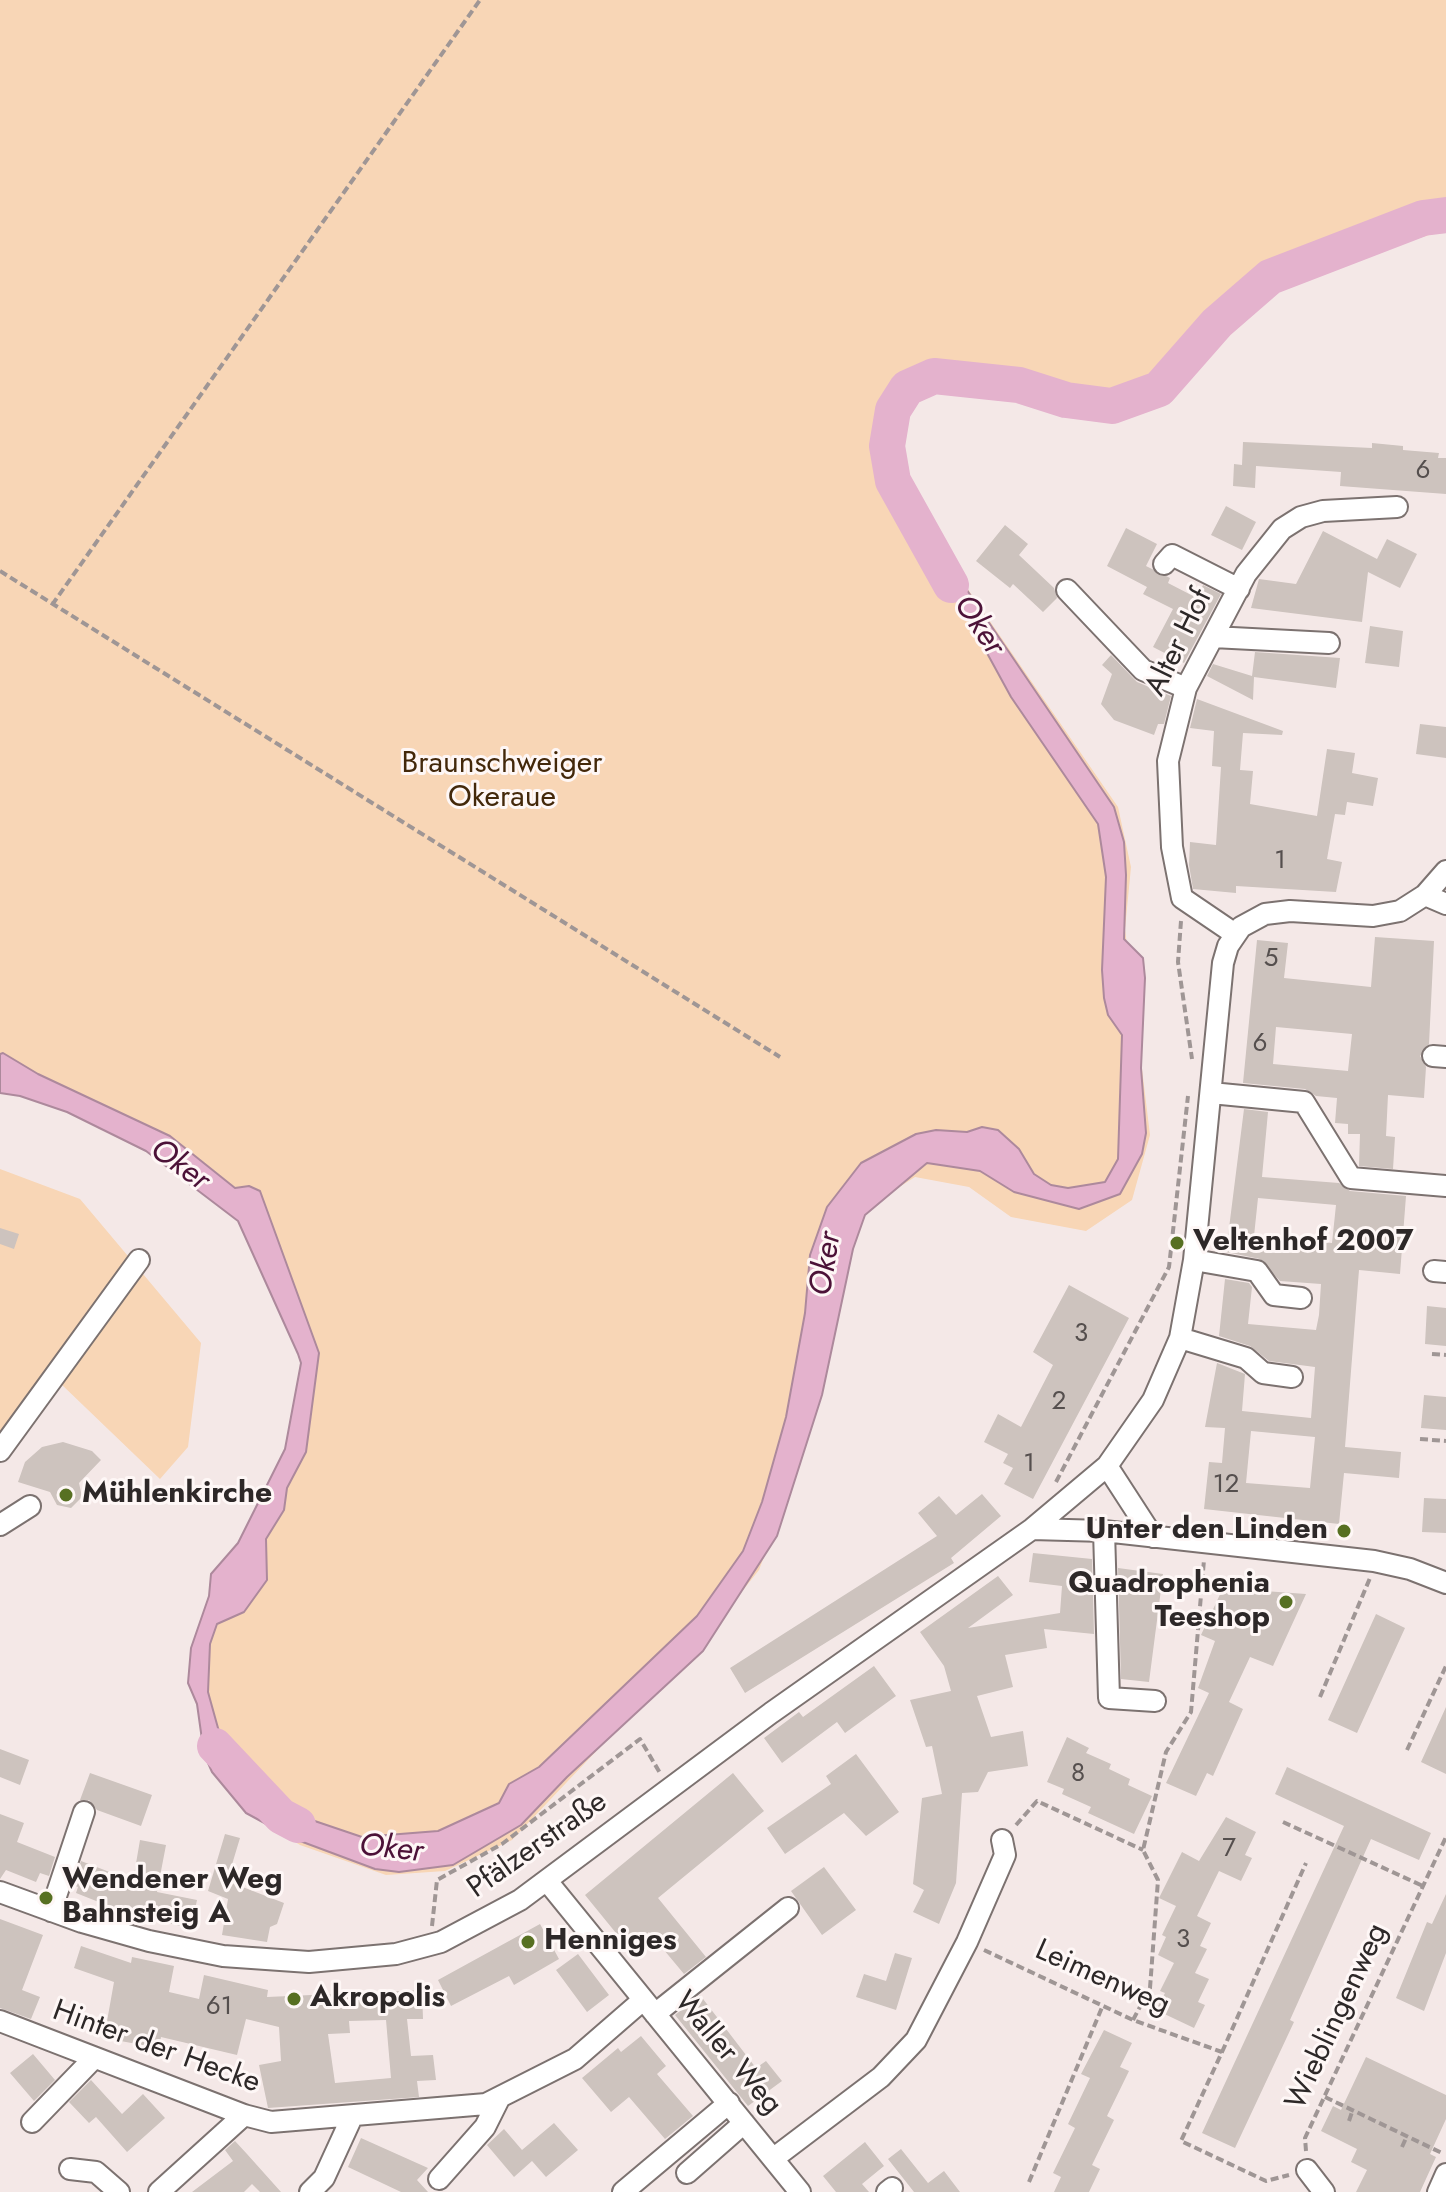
<!DOCTYPE html>
<html>
<head>
<meta charset="utf-8">
<style>
	body { margin:0 }
	canvas { display:block; background:#f4e8e7 }
</style>
</head>
<body>
<canvas width="1446" height="2192"></canvas>
<script>
const g = document.querySelector('canvas').getContext('2d');
g.lineJoin = 'round';
function paint(path, color) {
  g.fillStyle = color;
  g.fill(path, 'evenodd');
}
function toPath(rows) {
  const path = new Path2D();
  for (const r of rows) {
    path.moveTo(r[0], r[1]);
    for (let i = 2; i < r.length; i += 2) path.lineTo(r[i], r[i + 1]);
  }
  return path;
}
function strokePath(path, color, width, dash) {
  g.strokeStyle = color;
  g.lineWidth = width;
  g.lineCap = dash ? 'butt' : 'round';
  g.setLineDash(dash || []);
  g.stroke(path);
}
function label(font, color, halo, rows, align = 'center') {
  g.font = font + ' Jost,sans-serif';
  g.lineWidth = 6;
  g.setLineDash([]);
  g.textBaseline = 'middle';
  g.strokeStyle = halo;
  g.fillStyle = color;
  for (const [text, x, y, turn = 0] of rows) {
    g.save();
    g.translate(x, y);
    g.rotate((+turn || 0) * Math.PI / 180);
    g.textAlign = isNaN(turn) ? turn : align;
    if (halo) g.strokeText(text, 0, 0);
    g.fillText(text, 0, 0);
    g.restore();
  }
}
const green = toPath([
	[0,0,1446,0,1446,230,1274,281,1164,395,1093,419,1017,388,936,382,913,391,893,443,967,588,1118,807,1131,867,1125,929,1150,1135,1132,1200,1086,1231,1011,1217,969,1187,915,1177,852,1217,808,1440,759,1570,712,1629,512,1840,445,1871,386,1875,300,1845,248,1813,190,1676,289,1451,306,1364,246,1220,152,1147,36,1094,0,1085],
	[0,1169,80,1199,201,1343,188,1447,160,1479,60,1383,0,1460]
]);
const water = toPath([
	[893,481,1114,807,1124,842,1126,875,1124,939,1143,958,1145,978,1141,1068,1146,1133,1142,1154,1120,1194,1079,1209,1014,1192,980,1171,927,1163,865,1215,853,1249,822,1395,777,1536,703,1651,567,1777,521,1825,453,1865,399,1872,375,1869,292,1838,246,1813,212,1772,204,1754,197,1704,188,1683,191,1648,209,1596,211,1574,238,1543,285,1449,301,1363,298,1354,238,1221,146,1151,67,1112,20,1096,0,1093,0,1054,3,1053,38,1074,170,1136,235,1188,249,1186,260,1191,319,1353,306,1452,287,1488,284,1510,266,1539,267,1580,244,1612,217,1624,210,1644,208,1692,223,1746,254,1789,269,1800,297,1815,362,1837,438,1831,499,1803,509,1784,539,1767,697,1616,743,1551,762,1502,786,1417,805,1313,810,1255,827,1207,861,1163,916,1134,936,1130,967,1132,982,1127,998,1130,1019,1149,1034,1174,1051,1185,1068,1188,1105,1182,1118,1159,1122,1035,1108,1015,1104,998,1102,970,1106,877,1098,824,1011,697,893,481]
]);
const river = toPath([
	[951,585,893,481,887,446,893,410,907,388,934,376,1019,385,1066,400,1112,406,1159,389,1217,323,1270,277,1423,218,1446,215],
	[215,1746,281,1816,298,1825]
]);
const building = toPath([
	[1243,442,1372,448,1372,443,1403,446,1403,450,1439,453,1438,458,1446,458,1446,494,1340,486,1341,472,1256,466,1255,488,1233,486,1234,464,1242,465],
	[1226,506,1256,522,1242,550,1211,535],
	[1005,525,1028,544,1019,555,1054,588,1057,598,1043,612,1013,584,1010,588,976,561],
	[1126,528,1157,544,1146,566,1170,578,1168,583,1197,598,1203,585,1221,594,1184,663,1153,647,1173,609,1143,594,1147,587,1107,566],
	[1323,531,1377,559,1387,539,1417,554,1400,588,1368,572,1362,622,1251,608,1259,579,1296,584],
	[1370,626,1403,631,1399,667,1365,663],
	[1255,652,1340,658,1336,688,1254,677,1253,700,1207,676,1213,664,1252,676],
	[1111,655,1137,682,1171,696,1164,724,1158,724,1154,735,1114,720,1101,704,1112,674,1102,665],
	[1197,699,1283,731,1282,735,1243,733,1240,770,1253,771,1250,804,1317,816,1327,749,1355,753,1352,773,1378,778,1373,806,1347,802,1345,815,1335,814,1327,859,1342,862,1336,892,1236,886,1236,893,1193,889,1189,865,1190,842,1216,845,1221,767,1212,766,1214,731,1190,728],
	[1420,724,1446,727,1446,758,1416,754],
	[1375,937,1434,941,1429,1044,1420,1056,1426,1067,1424,1098,1388,1095,1386,1136,1395,1137,1393,1169,1359,1166,1360,1134,1348,1134,1348,1124,1335,1123,1337,1098,1316,1096,1305,1089,1243,1083,1257,940,1288,943,1284,978,1371,987],
	[1276,1027,1352,1034,1348,1071,1273,1064],
	[1244,1109,1268,1112,1262,1177,1339,1183,1350,1191,1406,1196,1400,1274,1359,1270,1345,1447,1401,1452,1399,1478,1344,1473,1339,1524,1204,1509,1209,1462,1222,1463,1225,1428,1205,1427,1217,1363,1245,1374,1242,1411,1311,1418,1315,1367,1269,1361,1250,1346,1219,1336,1225,1279,1249,1283,1252,1287,1248,1324,1316,1330,1319,1315,1321,1284,1280,1281,1260,1259,1226,1252],
	[1258,1198,1336,1205,1332,1243,1254,1236],
	[1251,1431,1315,1437,1310,1488,1246,1483],
	[0,1228,19,1234,14,1249,0,1244],
	[1069,1285,1129,1318,1033,1499,1004,1484,1013,1468,1003,1463,1008,1454,984,1442,998,1414,1021,1427,1053,1365,1033,1352],
	[1427,1306,1446,1308,1446,1346,1425,1344],
	[1424,1395,1446,1397,1446,1430,1421,1428],
	[63,1442,92,1451,101,1460,79,1483,82,1497,71,1508,57,1505,50,1492,18,1482,25,1462,42,1447],
	[982,1494,1001,1516,951,1558,954,1563,745,1693,730,1668,937,1536,918,1513,939,1496,956,1515],
	[1424,1498,1446,1499,1446,1533,1422,1532],
	[1033,1553,1092,1559,1094,1634,1044,1629,1047,1648,1005,1655,1013,1687,977,1696,991,1737,1023,1731,1028,1766,988,1772,978,1792,962,1793,956,1883,939,1924,913,1912,924,1890,913,1884,922,1798,942,1794,932,1746,926,1747,910,1700,951,1691,944,1666,920,1632,998,1576,1013,1595,968,1628,1060,1613,1062,1586,1029,1582],
	[1118,1568,1163,1574,1149,1682,1121,1679],
	[1223,1588,1306,1594,1273,1666,1250,1657,1229,1702,1243,1709,1213,1776,1207,1773,1196,1796,1166,1783,1209,1693,1198,1688,1215,1641,1201,1635],
	[1376,1614,1405,1628,1357,1733,1328,1720],
	[874,1666,896,1696,845,1733,837,1722,782,1763,764,1738,799,1712,803,1717],
	[1446,1707,1446,1774,1421,1762],
	[1067,1737,1089,1748,1086,1753,1111,1764,1109,1769,1130,1779,1128,1785,1152,1796,1134,1834,1088,1813,1091,1807,1062,1794,1064,1789,1047,1782],
	[0,1749,29,1760,20,1785,0,1777],
	[856,1754,899,1812,866,1836,844,1813,785,1854,767,1828,831,1784,826,1776],
	[1287,1767,1431,1833,1419,1860,1371,1839,1290,2020,1294,2022,1235,2148,1202,2133,1344,1826,1275,1794],
	[90,1773,152,1795,141,1826,97,1810,89,1800,80,1800],
	[733,1773,764,1811,658,1898,706,1957,684,1974,649,1932,629,1949,585,1895],
	[0,1814,24,1823,17,1842,55,1857,49,1876,40,1873,36,1882,6,1870,0,1879],
	[1226,1817,1256,1832,1245,1855,1252,1858,1241,1881,1219,1871,1197,1916,1211,1923,1200,1946,1207,1949,1195,1973,1209,1979,1198,2002,1205,2005,1194,2028,1156,2010,1165,1993,1160,1991,1174,1963,1158,1955,1166,1937,1162,1935,1176,1906,1159,1898,1182,1852,1199,1861],
	[225,1834,240,1838,227,1881,284,1903,277,1924,270,1927,267,1942,222,1935,228,1899,208,1891],
	[140,1840,166,1845,157,1892,197,1900,191,1928,134,1916,76,1893,78,1887,73,1885,81,1861,133,1881],
	[824,1867,856,1910,822,1935,791,1891],
	[1446,1894,1446,1953,1424,2011,1396,1998,1427,1922,1432,1924],
	[0,1919,43,1935,22,1990,40,1997,31,2019,0,2008],
	[540,1924,559,1959,514,1985,509,1976,451,2006,438,1980],
	[81,1946,131,1963,132,1957,174,1966,169,1992,199,1999,204,1975,268,1990,267,1997,422,1990,423,2019,407,2019,411,2056,433,2055,436,2080,417,2081,419,2097,268,2108,259,2065,281,2061,279,2027,246,2019,237,2055,161,2037,159,2048,104,2038,114,1982,74,1968],
	[386,2020,391,2078,335,2083,328,2034,350,2033,349,2021],
	[895,1953,912,1958,896,2010,856,1997,864,1974,886,1981],
	[578,1954,609,1995,587,2012,556,1970],
	[700,1995,756,2068,766,2061,782,2081,748,2106,675,2015],
	[1104,2030,1132,2043,1120,2067,1129,2071,1107,2116,1114,2120,1092,2165,1100,2169,1089,2192,1054,2192,1061,2177,1053,2173,1075,2128,1068,2124,1090,2078,1081,2074],
	[641,2036,666,2066,657,2074,693,2116,665,2139,629,2097,611,2112,582,2078,618,2048,621,2052],
	[33,2054,55,2080,34,2101,10,2073],
	[1366,2057,1446,2095,1446,2119,1430,2154,1436,2157,1420,2192,1356,2192,1367,2170,1351,2162,1357,2149,1321,2131,1333,2106,1341,2110],
	[91,2080,122,2114,143,2094,165,2118,127,2152,96,2117,89,2123,69,2102],
	[554,2123,578,2150,546,2177,532,2161,514,2177,487,2145,504,2129,522,2150],
	[361,2138,428,2168,417,2180,428,2192,401,2192,348,2167],
	[235,2141,247,2154,281,2192,260,2192,252,2184,244,2192,192,2192,233,2161,225,2150],
	[865,2142,884,2166,862,2184,869,2192,836,2192,823,2176],
	[901,2149,928,2183,944,2171,960,2192,914,2192,888,2159]
]);
const path = toPath([
	[0,571,780,1057],
	[52,605,480,0],
	[1181,921,1178,962,1192,1059],
	[1432,1354,1446,1355],
	[1420,1439,1446,1441],
	[1056,1482,1169,1267,1188,1096],
	[1320,1697,1370,1578],
	[1407,1750,1446,1666],
	[1283,1822,1423,1886],
	[1016,1825,1037,1801,1143,1850],
	[432,1926,437,1880,502,1844,640,1739,660,1773],
	[984,1950,1133,2020,1222,2052,1181,2141,1266,2181,1289,2175],
	[1133,2020,1150,1988,1158,1880,1143,1850,1166,1752,1191,1712,1204,1560],
	[1222,2052,1306,1863],
	[1325,2097,1444,2154],
	[1349,2121,1352,2112],
	[1402,2147,1406,2138],
	[1306,2151,1305,2138,1446,1837],
	[1029,2182,1103,2005]
]);
const minor = toPath([
	[1164,564,1172,555,1239,589],
	[1067,590,1143,670,1186,688],
	[1213,637,1329,643],
	[1425,895,1446,904],
	[1235,934,1182,898,1172,847,1168,761,1186,688,1246,574,1282,529,1301,517,1323,511,1397,507],
	[1433,1056,1446,1057],
	[1211,1093,1304,1102,1351,1178,1446,1186],
	[1194,1260,1257,1271,1274,1295,1301,1298],
	[1434,1271,1446,1272],
	[1180,1338,1246,1358,1263,1373,1292,1377],
	[0,1451,139,1260],
	[1107,1466,1153,1537],
	[0,1525,30,1506],
	[1032,1529,1104,1531,1374,1561,1410,1569,1446,1583],
	[1104,1531,1109,1698,1155,1701],
	[547,1881,800,2192],
	[0,1892,82,1922,149,1941,223,1956,309,1962,396,1954,441,1942,520,1900,771,1713,1032,1529,1107,1466,1153,1400,1180,1338,1194,1260,1223,963,1228,946,1241,927,1265,914,1290,911,1373,916,1400,911,1425,895,1446,871],
	[51,1911,84,1812],
	[655,2014,788,1908],
	[0,2021,244,2115,271,2122,486,2104,575,2059,643,2000],
	[32,2122,94,2058],
	[774,2158,881,2077,916,2040,967,1942,1005,1855,1002,1840],
	[70,2169,96,2172,119,2192],
	[1307,2170,1324,2192],
	[687,2173,744,2123],
	[439,2179,485,2127,500,2097],
	[159,2192,244,2115],
	[310,2192,324,2178,352,2117],
	[623,2192,729,2103],
	[887,2192,892,2188],
	[1438,2192,1446,2174]
]);
const markers = [
	[1177,1243,8,"#577022"],
	[66,1495,8,"#577022"],
	[1344,1531,8,"#577022"],
	[1286,1602,8,"#577022"],
	[46,1898,8,"#577022"],
	[528,1942,8,"#577022"],
	[294,1999,8,"#577022"]
];
const numberNames = [
	["6",1423,472],
	["1",1280,862],
	["5",1271,960],
	["6",1260,1045],
	["3",1081,1335],
	["2",1059,1403],
	["1",1029,1465],
	["12",1226,1486],
	["8",1078,1775],
	["7",1229,1850],
	["3",1183,1941],
	["61",219,2008]
];
const streetNames = [
	["Alter Hof",1180,643,-64],
	["Pfälzerstraße",538,1846,-35],
	["Leimenweg",1102,1979,24],
	["Wieblingenweg",1338,2017,-65],
	["Hinter der Hecke",156,2048,20],
	["Waller Weg",727,2054,50]
];
const parkNames = [
	["Braunschweiger",502,765],
	["Okeraue",502,799]
];
const poiNames = [
	["Veltenhof 2007",1193,1243],
	["Mühlenkirche",82,1495],
	["Unter den Linden",1328,1531,"right"],
	["Quadrophenia",1270,1585,"right"],
	["Teeshop",1270,1619,"right"],
	["Wendener Weg",62,1881],
	["Bahnsteig A",62,1915],
	["Henniges",544,1942],
	["Akropolis",310,1999]
];
const waterNames = [
	["Oker",978,626,56],
	["Oker",179,1166,36],
	["Oker",827,1264,-81],
	["Oker",391,1850,6]
];
paint(green, '#f8d6b6');
paint(water, '#e4b2cd');
strokePath(water, '#ad899c', 2);
strokePath(river, '#e4b2cd', 36);
paint(building, '#cdc3be');
strokePath(minor, '#7c7270', 24);
strokePath(path, '#9f9695', 4, [8, 4]);
strokePath(minor, '#fff', 20);
for (const [x, y, r, color] of markers) {
  const dot = new Path2D();
  dot.arc(x, y, r, 0, 2 * Math.PI);
  g.fillStyle = color;
  g.fill(dot);
  strokePath(dot, '#fef7f6', 3);
}
label('26px', '#554f4e', null, numberNames);
label('30px', '#2d2828', '#fef7f6', streetNames);
label('30px', '#43280a', '#fef7f6', parkNames);
label('bold 30px', '#2d2828', '#fef7f6', poiNames, 'left');
label('italic 32px', '#4c1238', '#fef7f6', waterNames);
</script>
</body>
</html>
